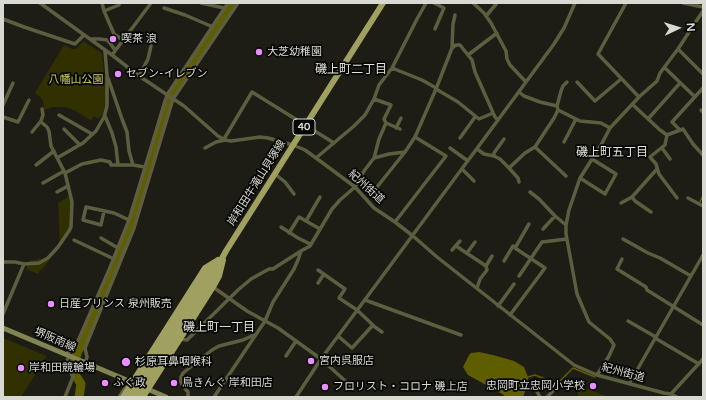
<!DOCTYPE html>
<html>
<head>
<meta charset="utf-8">
<style>
	body { margin:0 }
	#map { position:relative; width:706px; height:400px; overflow:hidden; background:#1d1d16; font-family:"Varela Round",sans-serif }
	canvas { display:block }
	.frame { position:absolute; inset:0; border:4px solid #d9d9d4; pointer-events:none }
	.north { position:absolute; left:658px; top:8px; width:40px; height:40px; -webkit-text-stroke:3px #070705; paint-order:stroke; rotate:86deg; font-size:11px; font-weight:700; line-height:16px; text-align:center; color:#d9d9d4 }
	.north::after { content:''; display:block; margin:auto; width:14px; height:18px; background:#d9d9d4; clip-path:polygon(50% 0,100% 100%,50% 72%,0 100%) }
</style>
</head>
<body>
<div id="map">
<canvas width="706" height="400"></canvas>
<div class="frame"></div>
<div class="north">N</div>
</div>
<script>
const g = document.querySelector('canvas').getContext('2d');
g.lineJoin = 'round';
function paint(path, color) {
  g.fillStyle = color;
  g.fill(path, 'evenodd');
}
function toPath(rows) {
  const path = new Path2D();
  for (const r of rows) {
    path.moveTo(r[0], r[1]);
    for (let i = 2; i < r.length; i += 2) path.lineTo(r[i], r[i + 1]);
  }
  return path;
}
function strokePath(path, color, width, dash) {
  g.strokeStyle = color;
  g.lineWidth = width;
  g.lineCap = dash ? 'butt' : 'round';
  g.setLineDash(dash || []);
  g.stroke(path);
}
function label(font, color, halo, rows, align = 'center') {
  g.font = font + ' "Varela Round","Noto Sans JP",sans-serif';
  g.lineWidth = 3.5;
  g.setLineDash([]);
  g.textBaseline = 'middle';
  g.strokeStyle = halo;
  g.fillStyle = color;
  for (const [text, x, y, turn = 0] of rows) {
    g.save();
    g.translate(x, y);
    g.rotate((+turn || 0) * Math.PI / 180);
    g.textAlign = isNaN(turn) ? turn : align;
    if (halo) g.strokeText(text, 0, 0);
    g.fillText(text, 0, 0);
    g.restore();
  }
}
const green = toPath([
	[83,41,102,53,105,81,107,94,106,105,102,115,99,119,94,116,91,121,76,111,65,107,53,107,44,110,43,101,41,98,35,93,64,45,72,49,76,49],
	[69,196,71,202,70,226,68,231,60,243,58,203],
	[46,258,49,261,42,269,40,270,38,274,26,269,29,261],
	[3,338,47,356,41,362,36,373,21,397,3,397],
	[580,386,609,397,577,397]
]);
const water = toPath([
	[479,352,493,355,514,361,524,367,528,377,528,384,523,397,505,397,504,395,468,375,463,367,469,355,471,353]
]);
const stream = toPath([
	[700,202,703,195],
	[528,377,535,375,556,383,561,380,573,368,595,377]
]);
const river = toPath([
	[79,397,81,384,73,371,73,365,78,351,81,346,130,230,168,101,172,94,234,3]
]);
const minor = toPath([
	[40,3,112,55,139,76,184,106,218,136,225,140,231,141,253,138,260,137,268,138,293,145,305,150,316,158,355,187,374,208,395,222,413,236,437,257,574,365,597,375,664,393,671,394,677,397],
	[102,3,104,11,114,34,123,40],
	[201,3,224,8],
	[434,3,444,8,435,29],
	[473,3,484,13,491,23,506,51,507,59,510,65,526,82],
	[626,3,598,54,639,97],
	[683,3,703,7],
	[164,8,185,15,213,27],
	[104,11,119,5,119,3],
	[486,16,497,3],
	[3,19,24,27,75,44,84,35],
	[91,39,100,39,107,40,110,43,115,50],
	[452,48,456,45,460,45,472,60,475,72,495,117,498,120],
	[678,49,703,74],
	[112,55,151,3],
	[468,55,497,33],
	[392,68,422,80,436,88],
	[665,68,695,97],
	[139,76,148,59,151,46],
	[108,78,122,119,127,132,129,151,133,165],
	[577,82,595,101,621,79],
	[436,89,458,102,479,119,493,113],
	[519,92,524,96,540,102,557,106],
	[374,99,391,105,384,119,386,123,400,129],
	[632,104,660,130,667,135,683,129,693,144,703,155],
	[3,105,13,83],
	[558,110,580,121,601,123,610,128],
	[701,110,703,112],
	[59,115,92,134],
	[105,116,112,133,116,147,118,165],
	[3,117,18,122,29,100],
	[648,119,680,83],
	[396,128,401,118],
	[64,129,80,145],
	[679,129,672,122,703,88],
	[32,132,41,121,43,115,42,109],
	[667,135,665,145,650,157,656,164,659,174,677,198],
	[460,138,475,117],
	[224,139,252,92,334,143],
	[564,142,576,119],
	[535,147,566,176],
	[205,148,216,142,225,140],
	[450,148,468,161],
	[662,148,670,159],
	[477,149,484,154,494,156,500,159,509,168,518,178,519,182],
	[494,156,494,153,504,139],
	[57,158,83,143,96,131,104,117,107,106,107,75,105,51],
	[316,158,354,126,365,115,374,99,379,85,392,68,417,19,426,3],
	[374,158,379,139,386,123],
	[36,165,54,151],
	[509,168,525,153,535,147,554,118,558,110,557,106,561,91,563,86,567,82],
	[462,169,474,181],
	[65,173,82,164,101,160,110,162,111,165,133,165,145,167],
	[275,174,285,182,294,194],
	[580,178,605,194,616,174,592,159],
	[43,183,64,171],
	[377,187,405,152],
	[57,192,68,186],
	[530,192,539,199,555,216,566,225],
	[632,197,635,201,651,212],
	[688,198,703,206],
	[621,203,632,197,657,169],
	[104,211,101,225,83,220,86,207,114,213,129,220],
	[306,221,320,197],
	[395,222,446,156,415,137],
	[281,227,298,238,310,244],
	[543,229,555,216],
	[289,233,299,217,320,229],
	[101,238,118,248],
	[623,239,648,253,660,258,691,276],
	[74,240,114,259],
	[456,246,486,266,487,270,480,279,477,288],
	[452,250,460,241],
	[467,253,475,242],
	[622,259,617,269,646,287,647,290,703,325],
	[504,261,513,246,515,248],
	[3,262,15,262,24,264],
	[486,266,492,256],
	[318,270,345,289,339,298,357,310,375,327,382,332],
	[519,276,542,242,567,239],
	[318,283,324,274],
	[213,287,247,311,278,328,321,359,352,387],
	[365,300,461,335],
	[498,306,514,284],
	[3,314,24,264,39,263,48,258,58,247,69,231,71,227,72,202,65,173,51,146,49,131,47,127,41,122],
	[510,315,545,268,515,248,529,224],
	[628,321,654,336,655,338,699,364],
	[338,336,352,348,373,325],
	[180,339,187,340,238,290,251,279,269,269,273,269,279,265,301,251],
	[66,355,78,341,109,270,129,220,167,95,228,3],
	[286,356,296,341],
	[85,363,87,357,85,348,87,343,134,228,173,99,238,3],
	[597,375,609,356,614,345,610,339,589,322,577,294,566,234,566,225,569,210,580,178,601,145,610,128,639,97,657,81,660,73,678,49,695,23,703,11],
	[629,384,703,255],
	[535,388,540,397],
	[671,394,703,359],
	[65,397,73,377,66,363,69,356],
	[119,397,125,388,128,386],
	[188,397,188,392,182,385,181,382,181,377,183,373,212,350,219,346,243,340,256,334],
	[214,397,265,321,273,302,294,269,298,260,301,251,310,246,332,209,340,200,355,187,364,171,374,158,389,154,405,152,415,137,436,89,452,48,453,24,455,15],
	[296,397,321,359,498,120,554,44,564,28,575,3],
	[547,397,556,388]
]);
const secondary = toPath([
	[3,328,136,384],
	[145,388,166,397]
]);
const primary = toPath([
	[123,397,205,268,218,260],
	[130,397,213,266],
	[136,397,206,288,226,251,383,3],
	[143,397,213,287,219,276,223,260]
]);
const markers = [
	[113,39,4,"#e98efe"],
	[259,52,4,"#e98efe"],
	[118,74,4,"#e98efe"],
	[51,304,4,"#e98efe"],
	[311,361,4,"#e98efe"],
	[126,362,5,"#e98efe"],
	[21,368,4,"#e98efe"],
	[105,383,4,"#e98efe"],
	[174,383,4,"#e98efe"],
	[593,386,4,"#e98efe"],
	[325,387,4,"#e98efe"]
];
const shields = [
	[304,127,22]
];
const shieldNames = [
	["40",304,127]
];
const poiNames = [
	["喫茶 浪",121,39],
	["大芝幼稚園",267,52],
	["セブン-イレブン",126,74],
	["日産プリンス 泉州販売",59,304],
	["宮内呉服店",319,361],
	["杉原耳鼻咽喉科",135,362],
	["岸和田競輪場",29,368],
	["ふぐ政",113,383],
	["鳥きんぐ 岸和田店",182,383],
	["忠岡町立忠岡小学校",585,386,"right"],
	["フロリスト・コロナ 磯上店",333,387]
];
const parkNames = [
	["八幡山公園",76,80]
];
const streetNames = [
	["岸和田牛滝山貝塚線",257,183,-58],
	["紀州街道",366,187,42],
	["堺阪南線",55,340,23],
	["紀州街道",623,373,15]
];
const neighbourhoodNames = [
	["磯上町二丁目",351,70],
	["磯上町五丁目",612,153],
	["磯上町一丁目",219,328]
];
paint(green, '#303000');
paint(water, '#5e5e00');
strokePath(stream, '#5e5e00', 1.5);
strokePath(river, '#5e5e00', 9);
strokePath(minor, '#5d5e40', 3.5);
strokePath(secondary, '#838453', 5);
strokePath(primary, '#a0a160', 6);
for (const [x, y, r, color] of markers) {
  const dot = new Path2D();
  dot.arc(x, y, r, 0, 2 * Math.PI);
  g.fillStyle = color;
  g.fill(dot);
  strokePath(dot, '#070705', 1.5);
}
for (const [x, y, w] of shields) {
  const box = new Path2D();
  box.roundRect(x - w / 2, y - 8, w, 16, 3);
  g.fillStyle = '#070705';
  g.fill(box);
  strokePath(box, '#d9d9d4', 1);
}
label('bold 10px', '#d9d9d4', null, shieldNames);
label('11px', '#d9d9d4', '#070705', poiNames, 'left');
label('11px', '#c9ca5d', '#070705', parkNames);
label('11px', '#d9d9d4', '#070705', streetNames);
label('12px', '#e2e3d9', '#070705', neighbourhoodNames);
</script>
</body>
</html>
